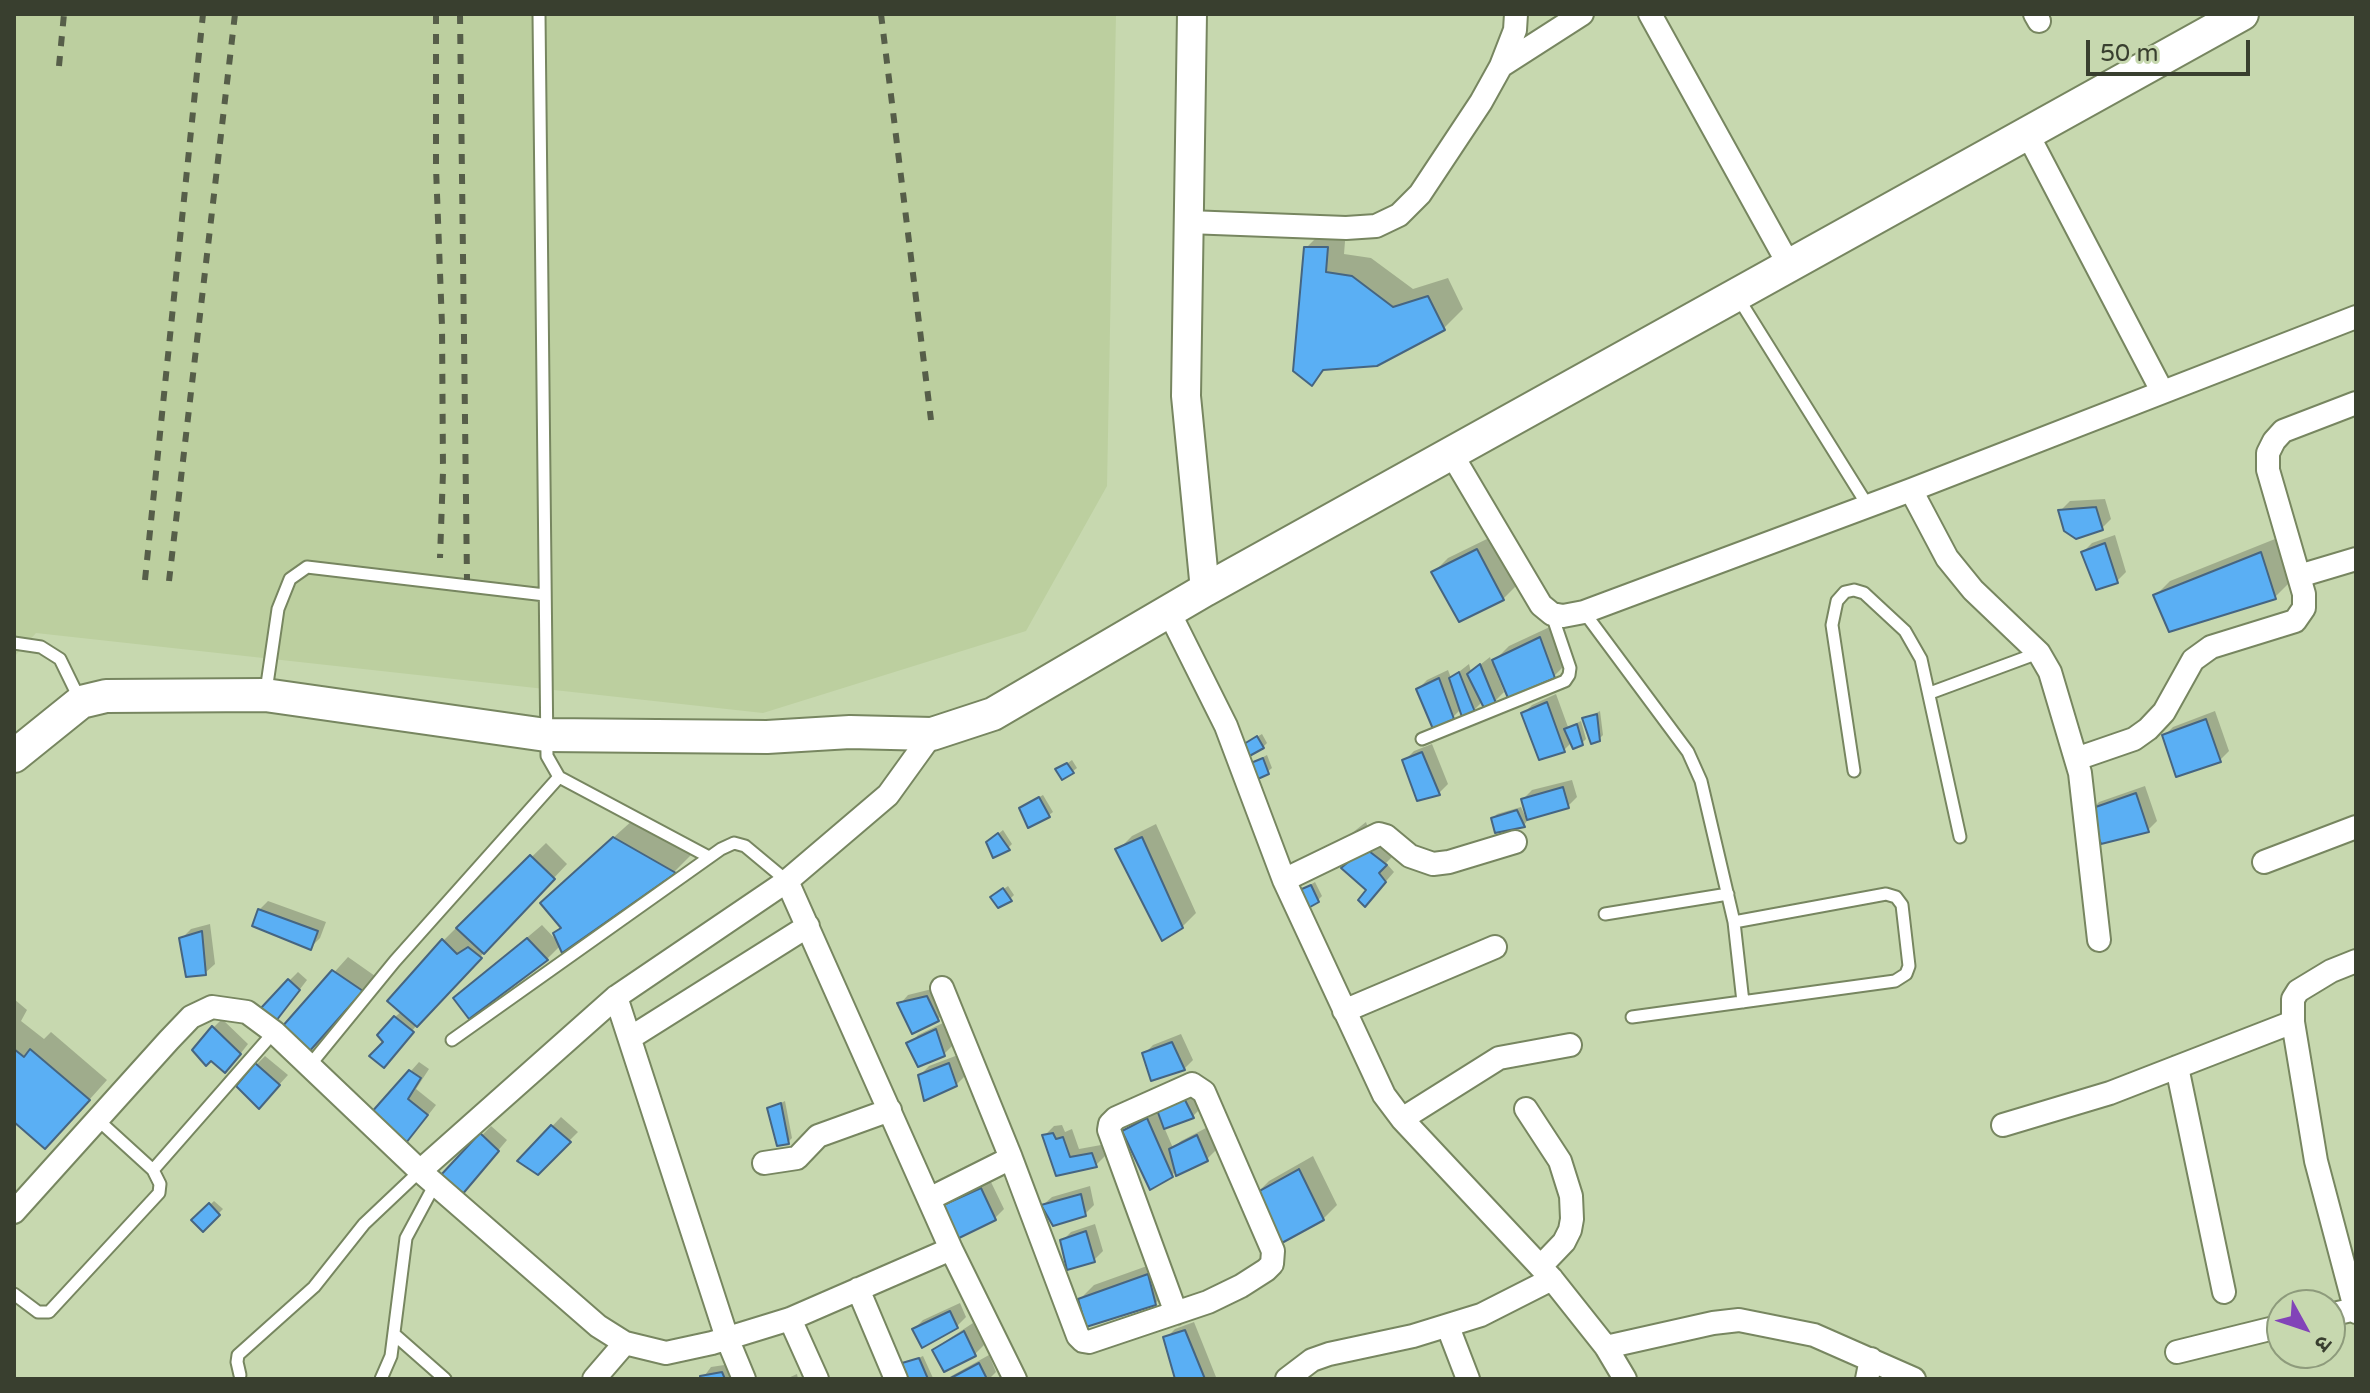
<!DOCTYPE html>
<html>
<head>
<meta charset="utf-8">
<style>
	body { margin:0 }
	#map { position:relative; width:2370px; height:1393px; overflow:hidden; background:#c7d8af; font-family:"Varela Round","Noto Sans Devanagari",sans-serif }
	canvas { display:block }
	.frame { position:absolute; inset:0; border:16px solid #393f2f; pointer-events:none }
	.north { position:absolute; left:2266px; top:1289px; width:80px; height:80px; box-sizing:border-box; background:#c7d8af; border:2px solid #8e9b7c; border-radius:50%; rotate:130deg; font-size:22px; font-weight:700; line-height:32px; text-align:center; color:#393f2f }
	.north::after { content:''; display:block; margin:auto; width:28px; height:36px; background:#8243b8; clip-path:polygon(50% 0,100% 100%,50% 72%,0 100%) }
	.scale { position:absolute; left:2086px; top:40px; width:164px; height:36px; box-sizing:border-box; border:4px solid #393f2f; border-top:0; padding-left:10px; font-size:24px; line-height:28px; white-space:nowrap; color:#393f2f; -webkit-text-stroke:6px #c7d8af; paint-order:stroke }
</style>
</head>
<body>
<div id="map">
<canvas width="2370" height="1393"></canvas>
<div class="frame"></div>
<div class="north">उ</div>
<div class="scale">50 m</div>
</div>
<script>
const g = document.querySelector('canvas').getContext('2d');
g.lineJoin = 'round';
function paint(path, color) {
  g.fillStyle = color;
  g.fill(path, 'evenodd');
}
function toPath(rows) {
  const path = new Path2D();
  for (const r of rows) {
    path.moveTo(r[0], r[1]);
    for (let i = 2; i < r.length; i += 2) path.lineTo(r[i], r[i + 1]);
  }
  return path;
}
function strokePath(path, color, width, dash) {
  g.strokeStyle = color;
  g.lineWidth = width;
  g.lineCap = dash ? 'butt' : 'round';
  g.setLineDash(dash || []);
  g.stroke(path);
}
const built = toPath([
	[14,14,1116,14,1107,486,1026,631,763,713,36,633,14,657]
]);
const shadow = toPath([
	[1325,229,1346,229,1344,254,1371,258,1413,289,1448,278,1463,309,1444,328,1376,364,1327,368,1311,383,1306,248],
	[2105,499,2111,519,2102,528,2061,510,2070,501],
	[2115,535,2126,572,2117,581,2083,552,2092,543],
	[1491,537,1517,585,1503,599,1434,572,1448,558],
	[2275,539,2289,583,2275,597,2156,595,2170,581],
	[1554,625,1568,662,1554,676,1509,695,1497,666,1494,667,1504,692,1494,702,1483,701,1474,710,1461,709,1453,717,1418,689,1427,680,1448,670,1451,678,1469,664,1471,672,1490,657,1492,663,1509,646],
	[1556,694,1568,727,1581,721,1586,739,1582,743,1572,742,1564,750,1540,757,1523,714,1532,705],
	[1600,711,1603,735,1599,739,1585,719],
	[2215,711,2229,751,2220,760,2164,736,2173,727],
	[1262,734,1267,743,1263,747,1245,744],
	[1432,744,1448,784,1439,793,1405,760,1414,751],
	[1267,755,1272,768,1267,772,1248,765],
	[1072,760,1077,768,1073,771,1058,770],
	[1572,780,1577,797,1568,806,1526,818,1527,821,1524,825,1493,818,1497,814,1521,807,1525,816,1528,815,1523,799,1532,790],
	[2145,786,2157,821,2148,830,2102,842,2090,811,2099,802],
	[1043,795,1053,812,1049,815,1026,804],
	[634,819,693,853,675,871,563,950,561,945,547,959,469,1016,455,998,542,925,559,943,555,933,562,927,562,884],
	[1366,822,1369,831,1354,840,1352,833],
	[1156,824,1196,913,1182,927,1118,850,1132,836],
	[1003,830,1012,844,1008,848,993,838],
	[1376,841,1394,855,1386,863,1394,872,1374,895,1344,868],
	[546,843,567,864,420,1021,392,1056,386,1042,395,1017,402,1011,390,1001,444,940,457,927,459,928],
	[1315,882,1322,896,1318,900,1297,893],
	[1008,886,1014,895,1010,899,997,894],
	[268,901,326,922,320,938,311,947,259,910],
	[210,924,215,964,205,973,182,938,191,929],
	[348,957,375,976,321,1036,284,1028],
	[298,972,307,980,284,1010,289,981],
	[936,988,947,1010,938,1019,900,1004,908,995],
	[14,999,27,1010,21,1021,44,1039,51,1032,107,1080,64,1128,14,1119],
	[222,1019,248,1044,234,1062,211,1058,213,1028],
	[945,1022,953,1045,944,1054,919,1064,909,1044,918,1035],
	[1181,1034,1193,1060,1184,1069,1144,1054,1153,1045],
	[958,1055,965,1076,956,1085,920,1075,929,1066],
	[265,1056,288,1075,267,1098,256,1065],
	[419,1062,429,1069,416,1089,436,1105,415,1132,373,1114],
	[1193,1090,1202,1107,1193,1116,1164,1127,1173,1148,1181,1141,1206,1128,1216,1150,1207,1159,1177,1170,1172,1175,1125,1132,1134,1122,1156,1110,1157,1112,1169,1101],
	[785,1101,792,1138,788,1142,769,1109],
	[561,1117,578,1132,537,1173,520,1160],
	[1062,1125,1065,1132,1072,1129,1079,1149,1101,1145,1105,1156,1096,1165,1058,1174,1045,1135,1054,1126],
	[491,1126,507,1140,470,1184,443,1176],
	[1313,1156,1337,1205,1323,1219,1255,1195,1269,1181],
	[990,1180,1004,1209,995,1218,958,1236,942,1207,951,1198],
	[1090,1186,1094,1205,1085,1214,1043,1205,1052,1197],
	[214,1201,223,1209,203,1229,194,1220],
	[1095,1224,1103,1251,1094,1260,1062,1241,1071,1232],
	[1161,1261,1169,1289,1155,1304,1080,1299,1094,1285],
	[960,1303,966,1317,957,1326,914,1329,923,1320],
	[1194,1322,1216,1377,1214,1379,1178,1379,1166,1338,1175,1329],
	[973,1323,984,1345,975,1354,935,1351,944,1342],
	[989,1355,996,1372,989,1379,946,1379],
	[923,1356,933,1378,910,1379,905,1364],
	[731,1364,738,1379,702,1379,711,1367],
	[797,1374,798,1379,786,1379]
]);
const building = toPath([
	[1304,247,1328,247,1326,272,1352,276,1393,307,1428,296,1445,330,1377,366,1323,370,1312,386,1293,371,1304,247],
	[2096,507,2103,530,2076,539,2064,531,2058,510,2096,507],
	[2105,543,2118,583,2096,590,2081,552,2105,543],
	[1477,549,1504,600,1459,622,1431,572,1477,549],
	[2261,552,2276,599,2169,632,2153,595,2261,552],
	[1540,637,1555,678,1508,698,1492,660,1540,637],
	[1480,664,1496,703,1484,708,1467,674,1480,664],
	[1459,672,1475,712,1462,717,1449,678,1459,672],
	[1439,678,1454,719,1433,729,1416,689,1439,678],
	[1547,702,1565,752,1539,760,1521,713,1547,702],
	[1597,714,1600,741,1591,744,1582,718,1597,714],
	[2206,719,2221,762,2176,777,2162,735,2206,719],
	[1577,724,1583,745,1573,749,1564,729,1577,724],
	[1257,736,1264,748,1244,759,1239,747,1257,736],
	[1422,752,1440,795,1417,801,1402,760,1422,752],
	[1263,758,1269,774,1251,782,1246,765,1263,758],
	[1067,763,1074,773,1062,780,1055,769,1067,763],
	[1563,787,1569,808,1527,820,1521,799,1563,787],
	[2136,793,2149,832,2101,844,2087,810,2136,793],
	[1039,797,1050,817,1028,828,1019,808,1039,797],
	[1517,810,1525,827,1495,833,1491,818,1517,810],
	[998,833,1010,850,993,858,986,842,998,833],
	[613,837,676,873,562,953,553,933,561,928,540,903,613,837],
	[1142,837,1183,928,1162,941,1115,849,1142,837],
	[1365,848,1387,865,1379,873,1386,882,1365,907,1358,900,1366,890,1341,868,1365,848],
	[530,855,555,879,484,954,456,928,530,855],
	[1311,885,1319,902,1303,911,1295,892,1311,885],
	[1003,888,1012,901,998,908,990,897,1003,888],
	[258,909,318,931,311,950,252,926,258,909],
	[202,931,206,975,186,977,179,938,202,931],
	[527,938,548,960,469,1019,453,998,527,938],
	[442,939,457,954,468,947,482,958,417,1027,387,1001,442,939],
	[332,970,363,991,308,1053,281,1028,332,970],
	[288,979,300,990,276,1021,261,1008,288,979],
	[927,996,939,1021,912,1034,897,1003,927,996],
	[394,1016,414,1032,384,1068,369,1056,383,1042,377,1035,394,1016],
	[212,1026,241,1054,225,1073,211,1061,206,1066,192,1050,212,1026],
	[936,1029,945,1056,918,1067,906,1043,936,1029],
	[1172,1042,1185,1070,1151,1081,1142,1053,1172,1042],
	[14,1049,24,1057,30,1049,90,1100,45,1149,14,1122,14,1049],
	[255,1063,280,1085,259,1109,236,1086,255,1063],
	[949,1063,957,1086,924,1101,918,1075,949,1063],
	[409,1070,421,1078,408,1099,428,1115,406,1143,370,1114,409,1070],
	[1184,1098,1194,1118,1164,1129,1157,1110,1184,1098],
	[781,1103,789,1144,777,1146,767,1108,781,1103],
	[1147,1118,1173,1177,1150,1190,1122,1131,1147,1118],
	[551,1125,571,1142,538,1175,517,1161,551,1125],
	[480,1133,499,1151,461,1196,440,1176,480,1133],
	[1053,1133,1056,1139,1063,1137,1070,1157,1092,1153,1097,1167,1056,1176,1042,1135,1053,1133],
	[1197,1135,1208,1161,1176,1176,1169,1149,1197,1135],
	[1299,1169,1324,1220,1280,1244,1252,1195,1299,1169],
	[981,1188,996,1220,957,1239,939,1207,981,1188],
	[1081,1194,1086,1216,1053,1226,1041,1205,1081,1194],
	[209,1203,220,1215,203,1232,191,1220,209,1203],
	[1086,1231,1095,1262,1067,1270,1060,1240,1086,1231],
	[1148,1274,1156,1305,1086,1327,1078,1299,1148,1274],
	[950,1311,958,1328,922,1348,912,1329,950,1311],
	[1185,1330,1205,1379,1175,1379,1163,1337,1185,1330],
	[964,1331,976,1356,944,1372,932,1350,964,1331],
	[919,1358,928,1379,908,1379,902,1363,919,1358],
	[979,1363,987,1379,949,1379,979,1363],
	[722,1372,725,1379,700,1379,700,1376,722,1372]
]);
const service = toPath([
	[539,14,547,756,559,777,709,857],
	[1737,296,1868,506],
	[1584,612,1688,752,1701,781,1734,922,1743,1002],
	[14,643,41,647,60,659,81,702],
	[266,691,278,609,290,579,307,567,545,595],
	[1930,693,2038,653],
	[1422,739,1565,681,1569,675,1570,668,1552,615],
	[1854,771,1832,625,1837,601,1845,592,1854,590,1864,593,1905,631,1921,659,1960,837],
	[1605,914,1728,894],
	[1632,1017,1895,981,1906,974,1909,966,1902,905,1896,897,1886,894,1734,922],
	[452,1040,721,849,734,843,745,846,787,881],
	[310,1065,395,961,559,777],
	[153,1170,274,1032],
	[14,1294,38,1312,49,1312,159,1193,160,1184,153,1170,97,1119],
	[395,1335,445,1379],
	[240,1375,237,1362,238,1355,314,1287,364,1224,420,1171],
	[381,1379,391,1356,406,1238,435,1184]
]);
const minor = toPath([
	[1650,14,1789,265],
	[2035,14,2039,21],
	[1501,66,1582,14],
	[2027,133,2162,391],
	[1188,222,1346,228,1376,226,1399,215,1420,194,1481,102,1501,66,1515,30,1516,14],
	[1451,453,1541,605,1552,614,1563,616,1584,612,1911,490,2356,317],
	[1911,490,1947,558,1973,590,2039,653,2050,672,2080,773,2099,940],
	[2299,576,2356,559],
	[1168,610,1226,726,1284,880,1384,1095,1402,1119,1552,1279,1606,1347,1625,1379],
	[2076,759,2134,739,2148,729,2164,712,2193,660,2211,647,2295,621,2304,608,2304,594,2268,470,2268,453,2274,441,2283,431,2356,403],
	[2264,862,2356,827],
	[1284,880,1379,834,1386,836,1410,856,1433,864,1449,862,1515,842],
	[787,881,951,1249,1015,1379],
	[2356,961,2331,971,2298,991,2293,999,2293,1022,2316,1161,2356,1312],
	[942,988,1011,1158,1078,1336,1083,1341,1089,1342,1208,1302,1241,1286,1266,1270,1272,1264,1273,1251,1204,1092,1192,1084,1116,1118,1110,1124,1109,1130,1176,1313],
	[616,997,727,1338,744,1379],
	[1344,1011,1495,947],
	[630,1038,808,926],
	[2177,1067,2224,1292],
	[1526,1109,1560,1161,1571,1196,1572,1219,1570,1230,1564,1242,1541,1266],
	[1402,1119,1499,1058,1570,1045],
	[2003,1125,2110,1093,2293,1022],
	[764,1163,797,1158,818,1136,890,1110],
	[420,1171,616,997,787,881,888,795,932,734],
	[929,1199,1011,1158],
	[14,1212,169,1040,191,1017,212,1007,247,1012,274,1032,420,1171,598,1326,625,1343,666,1353,712,1343,790,1319,951,1249],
	[858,1289,896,1379],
	[2330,1315,2355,1309],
	[790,1319,817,1379],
	[1448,1327,1468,1379],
	[1606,1347,1713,1323,1739,1320,1814,1335,1914,1379],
	[2177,1352,2282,1326],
	[594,1379,625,1343],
	[1287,1379,1312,1360,1329,1354,1413,1336,1481,1315,1552,1279],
	[1867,1379,1871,1359]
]);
const tertiary = toPath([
	[1192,14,1186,396,1205,590]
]);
const secondary = toPath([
	[14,756,81,702,106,696,265,695,546,735,767,737,850,732,932,734,993,714,1205,590,2242,14]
]);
const rail = toPath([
	[436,14,436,168,442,325,443,472,440,558],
	[460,14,467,580],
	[881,14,931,420],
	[59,66,64,14],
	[145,580,203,14],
	[169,581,235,14]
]);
paint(built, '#bccf9f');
paint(shadow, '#0003');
paint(building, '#5aaff4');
strokePath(building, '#466581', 2);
strokePath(service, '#778660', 15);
strokePath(minor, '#778660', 26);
strokePath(tertiary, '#778660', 32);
strokePath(secondary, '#778660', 36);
strokePath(service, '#fff', 11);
strokePath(minor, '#fff', 22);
strokePath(tertiary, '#fff', 28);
strokePath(secondary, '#fff', 32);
strokePath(rail, '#565e49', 6, [10, 10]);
</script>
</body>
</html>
